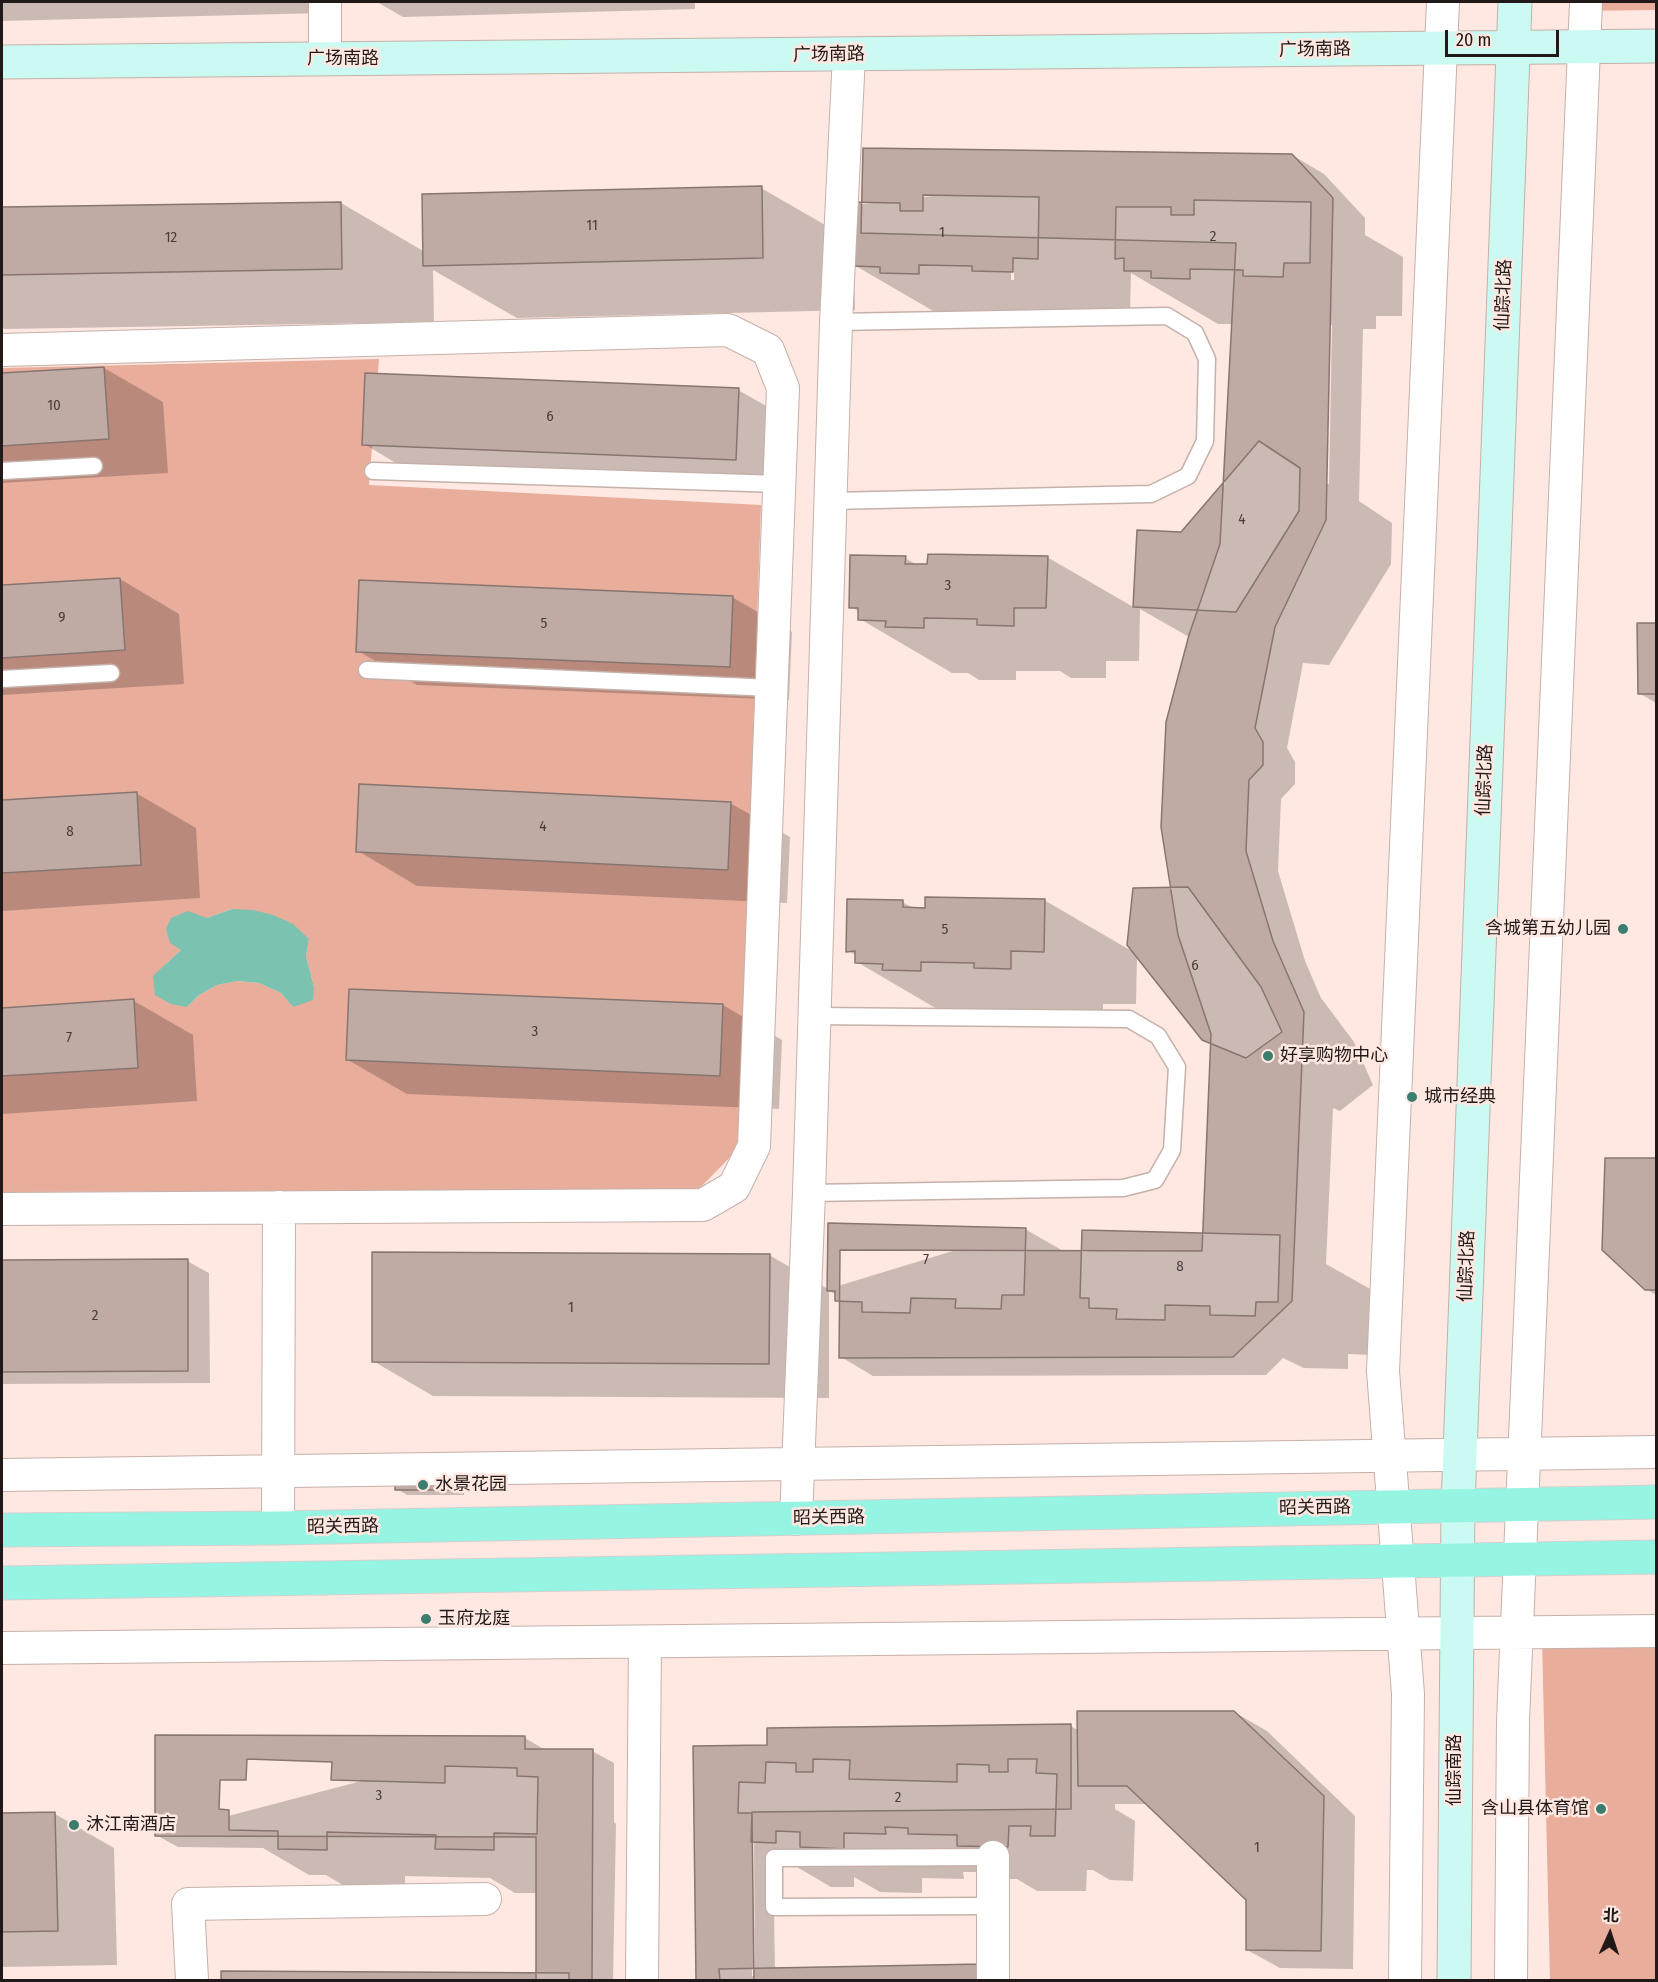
<!DOCTYPE html>
<html>
<head>
<meta charset="utf-8">
<style>
	body { margin:0 }
	#map { position:relative; width:1658px; height:1982px; overflow:hidden; background:#fee8e1; font-family:"Fira Sans Condensed","Noto Sans SC",sans-serif }
	canvas { display:block }
	.frame { position:absolute; inset:0; border:3px solid #211917; pointer-events:none }
	.north { position:absolute; left:1580px; top:1904px; width:60px; height:60px; -webkit-text-stroke:4px #fee8e1; paint-order:stroke; rotate:3deg; font-size:16px; font-weight:700; line-height:24px; text-align:center; color:#211917 }
	.north::after { content:''; display:block; margin:auto; width:21px; height:27px; background:#211917; clip-path:polygon(50% 0,100% 100%,50% 72%,0 100%) }
	.scale { position:absolute; left:1445px; top:30px; width:114px; height:27px; box-sizing:border-box; border:3px solid #211917; border-top:0; padding-left:8px; font-size:18px; line-height:21px; white-space:nowrap; color:#211917; -webkit-text-stroke:4px #fee8e1; paint-order:stroke }
</style>
</head>
<body>
<div id="map">
<canvas width="1658" height="1982"></canvas>
<div class="frame"></div>
<div class="north">北</div>
<div class="scale">20 m</div>
</div>
<script>
const g = document.querySelector('canvas').getContext('2d');
g.lineJoin = 'round';
function paint(path, color) {
  g.fillStyle = color;
  g.fill(path, 'evenodd');
}
function toPath(rows) {
  const path = new Path2D();
  for (const r of rows) {
    path.moveTo(r[0], r[1]);
    for (let i = 2; i < r.length; i += 2) path.lineTo(r[i], r[i + 1]);
  }
  return path;
}
function strokePath(path, color, width, dash) {
  g.strokeStyle = color;
  g.lineWidth = width;
  g.lineCap = dash ? 'butt' : 'round';
  g.setLineDash(dash || []);
  g.stroke(path);
}
function label(font, color, halo, rows, align = 'center') {
  g.font = font + ' "Fira Sans Condensed","Noto Sans SC",sans-serif';
  g.lineWidth = 5;
  g.setLineDash([]);
  g.textBaseline = 'middle';
  g.strokeStyle = halo;
  g.fillStyle = color;
  for (const [text, x, y, turn = 0] of rows) {
    g.save();
    g.translate(x, y);
    g.rotate((+turn || 0) * Math.PI / 180);
    g.textAlign = isNaN(turn) ? turn : align;
    if (halo) g.strokeText(text, 0, 0);
    g.fillText(text, 0, 0);
    g.restore();
  }
}
const green = toPath([
	[1578,2,1656,2,1656,10,1577,11],
	[379,359,369,485,761,505,739,1148,698,1190,2,1192,2,368],
	[232,909,309,939,306,956,314,987,293,1007,281,993,259,983,236,981,217,985,199,995,187,1007,166,964,181,950,207,918],
	[1656,1636,1656,1980,1550,1980,1542,1638]
]);
const water = toPath([
	[232,909,253,910,273,915,293,924,309,939,306,956,314,987,313,1000,293,1007,281,993,259,983,237,981,217,985,199,995,187,1007,171,1004,155,995,153,976,181,950,170,943,166,929,171,918,188,911,207,918]
]);
const shadow = toPath([
	[2,2,320,2,321,13,2,21],
	[377,2,695,2,695,9,403,17],
	[1292,155,1324,174,1365,218,1365,235,1403,257,1402,316,1376,316,1376,329,1363,329,1359,501,1392,523,1391,564,1329,665,1303,663,1287,748,1295,762,1295,784,1281,799,1278,871,1305,961,1321,998,1354,1042,1373,1085,1340,1111,1333,1108,1326,1264,1372,1290,1370,1355,1348,1354,1348,1369,1304,1368,1283,1358,1266,1375,873,1376,841,1357,841,1303,836,1300,837,1295,829,1291,829,1398,433,1396,373,1361,769,1255,828,1289,1025,1229,1065,1252,1083,1252,1204,1235,1212,1044,1137,955,1136,1004,1103,1004,1103,1022,949,1016,857,962,857,956,848,951,902,902,915,909,1044,900,1135,953,1172,889,1191,638,1140,609,1139,661,1106,661,1106,678,1071,678,1060,671,1016,671,1016,680,979,680,968,673,952,673,860,619,860,612,851,607,905,558,919,566,1047,557,1135,608,1139,531,1182,533,1225,483,1233,324,1218,324,1131,273,1130,311,947,319,854,265,855,310,517,318,433,270,434,322,4,329,2,327,2,209,341,203,425,252,761,188,846,237,863,204],
	[1011,264,1014,264,1014,280,1011,280],
	[1329,325,1332,325,1329,484,1326,484],
	[104,368,163,402,168,473,2,483,2,374],
	[738,390,798,424,795,494,423,479,364,444],
	[120,579,179,614,184,684,2,695,2,587],
	[732,597,792,632,789,700,417,685,358,651],
	[1639,625,1656,625,1656,703,1639,693],
	[136,793,196,828,200,898,2,911,2,802],
	[730,803,790,837,787,903,417,886,358,851],
	[134,1001,193,1035,197,1101,2,1114,2,1009],
	[723,1005,782,1040,779,1109,407,1094,348,1060],
	[1607,1159,1656,1159,1656,1295,1646,1289],
	[187,1261,209,1273,210,1383,2,1384,2,1262],
	[454,1482,464,1488,464,1495,407,1495,397,1489],
	[1234,1712,1267,1731,1355,1816,1353,1969,1280,1968,1247,1950,1248,1899,1148,1804,1115,1804,1115,1809,1135,1821,1133,1881,1110,1880,1093,1870,1087,1870,1086,1891,1037,1891,1017,1879,988,1879,976,1872,963,1872,964,1879,922,1878,922,1893,880,1892,854,1877,854,1887,831,1887,773,1853,775,1969,1008,1980,697,1980,695,1747,768,1747,1070,1726,1078,1730],
	[751,1841,754,1841,755,1976,752,1976],
	[525,1738,547,1751,592,1751,614,1763,614,1822,616,1824,613,1980,222,1980,222,1972,537,1974,538,1893,515,1893,490,1878,405,1876,405,1895,358,1894,326,1875,309,1875,263,1848,178,1847,156,1835],
	[55,1814,114,1848,117,1965,2,1967,2,1815]
]);
const building = toPath([
	[863,148,1292,154,1333,198,1326,520,1275,627,1255,728,1263,742,1263,765,1249,780,1246,851,1273,941,1304,1012,1292,1301,1233,1357,839,1358,840,1250,1202,1251,1211,1034,1178,935,1161,827,1166,722,1189,635,1220,544,1236,243,861,233,863,148],
	[762,186,763,258,423,266,422,194,762,186],
	[923,195,1039,197,1038,259,1013,258,1013,272,972,271,972,266,919,265,919,274,880,273,880,267,853,266,845,202,900,203,900,211,923,211,923,195],
	[1194,200,1311,202,1310,263,1284,263,1283,277,1243,276,1243,270,1190,269,1190,279,1151,278,1151,271,1124,271,1124,258,1115,259,1116,207,1171,207,1171,215,1194,215,1194,200],
	[341,202,342,269,2,275,2,207,341,202],
	[104,367,109,439,2,446,2,373,104,367],
	[365,373,739,388,736,460,362,445,365,373],
	[1259,441,1300,468,1299,511,1236,612,1133,607,1137,530,1181,532,1259,441],
	[928,554,1048,556,1046,608,1014,608,1014,626,977,625,977,619,924,618,924,628,885,627,886,621,858,620,858,608,849,608,850,555,906,556,905,564,927,564,928,554],
	[120,578,125,650,2,658,2,585,120,578],
	[359,580,733,596,730,667,356,652,359,580],
	[1637,623,1656,623,1656,694,1638,694,1637,623],
	[359,784,731,802,728,870,356,852,359,784],
	[137,792,141,865,2,873,2,800,137,792],
	[1188,887,1261,987,1282,1032,1246,1058,1202,1040,1127,945,1133,888,1188,887],
	[925,897,1045,899,1044,952,1011,951,1011,969,974,968,974,963,921,962,921,971,882,970,883,964,855,963,855,951,846,952,847,899,903,900,903,907,925,908,925,897],
	[349,989,723,1004,720,1076,346,1060,349,989],
	[134,999,138,1068,2,1076,2,1008,134,999],
	[1605,1158,1656,1158,1656,1290,1645,1290,1602,1250,1605,1158],
	[828,1223,1026,1228,1024,1295,1002,1295,1001,1309,955,1308,956,1299,911,1298,910,1313,862,1312,862,1302,835,1301,835,1291,827,1291,828,1223],
	[1082,1230,1280,1235,1278,1302,1256,1302,1255,1316,1210,1315,1210,1306,1165,1305,1165,1320,1116,1319,1117,1309,1089,1308,1089,1298,1080,1298,1082,1230],
	[372,1252,770,1254,769,1364,372,1362,372,1252],
	[188,1259,188,1371,2,1372,2,1260,188,1259],
	[395,1480,454,1480,454,1490,395,1490,395,1480],
	[1077,1711,1234,1711,1324,1796,1321,1951,1246,1950,1246,1900,1127,1786,1078,1786,1077,1711],
	[1071,1724,1071,1809,752,1812,754,1980,696,1980,693,1746,767,1745,767,1728,1071,1724],
	[155,1735,525,1736,525,1749,593,1749,592,1980,536,1980,536,1837,155,1836,155,1735],
	[247,1759,332,1762,331,1780,445,1783,445,1766,517,1768,517,1776,538,1777,537,1834,494,1833,494,1850,435,1849,436,1835,327,1832,327,1850,278,1849,278,1831,229,1830,229,1810,219,1809,220,1780,246,1780,247,1759],
	[813,1759,850,1760,849,1779,957,1782,957,1764,989,1765,989,1772,1008,1772,1008,1759,1037,1759,1036,1773,1057,1774,1055,1836,1030,1836,1031,1826,1009,1826,1008,1847,957,1846,957,1835,908,1834,908,1828,885,1827,886,1834,844,1833,844,1849,800,1847,800,1832,776,1831,776,1843,751,1842,752,1813,738,1813,739,1782,765,1783,766,1762,796,1763,796,1772,813,1772,813,1759],
	[55,1812,58,1931,2,1932,2,1813,55,1812],
	[981,1964,982,1980,720,1980,719,1969,981,1964],
	[221,1971,569,1973,569,1980,221,1980,221,1971]
]);
const lane = toPath([
	[2,471,94,466],
	[373,471,780,484],
	[830,501,1151,494,1188,476,1205,441,1207,359,1195,333,1167,316,836,322],
	[367,670,772,688],
	[2,679,111,673],
	[809,1193,1123,1188,1155,1180,1172,1150,1177,1067,1158,1036,1129,1019,815,1016],
	[993,1906,774,1907,774,1858,993,1857]
]);
const street = toPath([
	[325,59,325,2],
	[2,350,728,330,768,350,783,388,754,1146,734,1187,703,1205,2,1209],
	[2,1475,1656,1452],
	[796,1519,809,1193,836,322,849,55],
	[278,1528,279,1207],
	[2,1648,1656,1631],
	[192,1980,188,1904,485,1899],
	[642,1980,645,1642],
	[993,1980,993,1857],
	[1405,1980,1408,1694,1383,1371,1443,2],
	[1511,1980,1513,1720,1586,2]
]);
const secondary = toPath([
	[2,62,1656,46],
	[1454,1980,1458,1505,1515,2]
]);
const primary = toPath([
	[2,1530,278,1528,1656,1502],
	[2,1583,1656,1557]
]);
const markers = [
	[1623,929,6,"#3b7d6e"],
	[1268,1056,6,"#3b7d6e"],
	[1412,1097,6,"#3b7d6e"],
	[423,1485,6,"#3b7d6e"],
	[426,1619,6,"#3b7d6e"],
	[1601,1809,6,"#3b7d6e"],
	[74,1825,6,"#3b7d6e"]
];
const numberNames = [
	["11",592,226],
	["1",942,233],
	["2",1213,237],
	["12",171,238],
	["10",54,406],
	["6",550,417],
	["4",1242,520],
	["3",948,586],
	["9",62,618],
	["5",544,624],
	["4",543,827],
	["8",70,832],
	["5",945,930],
	["6",1195,966],
	["3",535,1032],
	["7",69,1038],
	["7",926,1260],
	["8",1180,1267],
	["1",571,1308],
	["2",95,1316],
	["3",379,1796],
	["2",898,1798],
	["1",1257,1848]
];
const streetNames = [
	["广场南路",1315,50,-1],
	["广场南路",829,55,-1],
	["广场南路",343,59],
	["仙踪北路",1504,295,-88],
	["仙踪北路",1485,780,-88],
	["仙踪北路",1467,1266,-88],
	["昭关西路",1315,1508,-1],
	["昭关西路",829,1518,-1],
	["昭关西路",343,1527,-1],
	["仙踪南路",1455,1770,-90]
];
const poiNames = [
	["含城第五幼儿园",1611,929,"right"],
	["好享购物中心",1280,1056],
	["城市经典",1424,1097],
	["水景花园",435,1485],
	["玉府龙庭",438,1619],
	["含山县体育馆",1589,1809,"right"],
	["沐江南酒店",86,1825]
];
paint(green, '#e8ad9b');
paint(water, '#7bc2b0');
paint(shadow, '#0003');
paint(building, '#bfaaa4');
strokePath(building, '#887570', 1.5);
strokePath(lane, '#c5b1aa', 19);
strokePath(street, '#c5b1aa', 34);
strokePath(secondary, '#c5b1aa', 35);
strokePath(primary, '#d3d1d1', 35);
strokePath(lane, '#fff', 16);
strokePath(street, '#fff', 32);
strokePath(secondary, '#cafaf1', 33);
strokePath(primary, '#95f5e2', 33);
for (const [x, y, r, color] of markers) {
  const dot = new Path2D();
  dot.arc(x, y, r, 0, 2 * Math.PI);
  g.fillStyle = color;
  g.fill(dot);
  strokePath(dot, '#fee8e1', 2);
}
label('15px', '#483d3a', null, numberNames);
label('18px', '#211917', '#fee8e1', streetNames);
label('18px', '#211917', '#fee8e1', poiNames, 'left');
</script>
</body>
</html>
